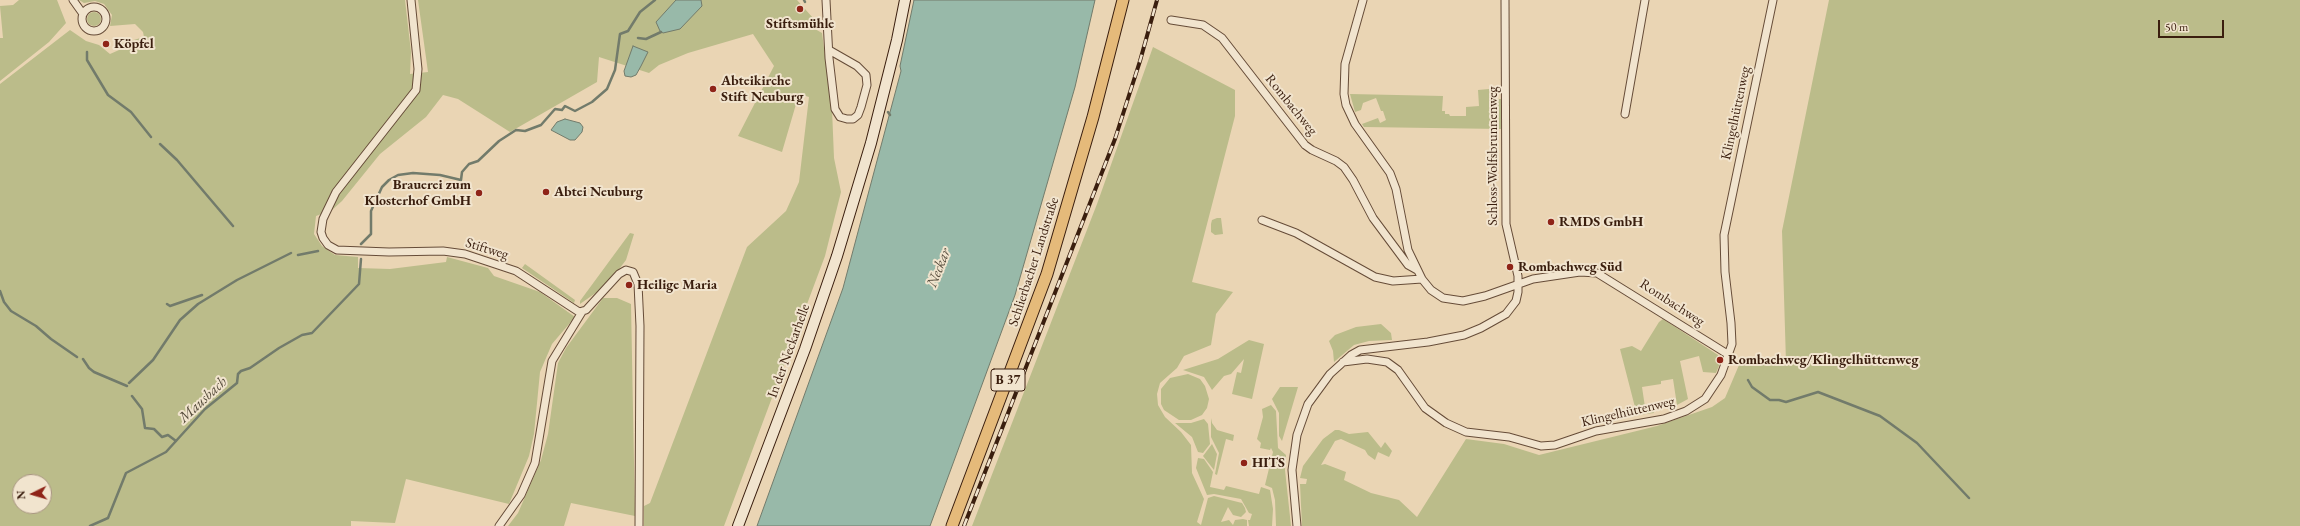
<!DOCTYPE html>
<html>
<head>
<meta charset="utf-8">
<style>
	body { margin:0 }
	#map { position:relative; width:2300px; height:526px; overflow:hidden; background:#ead5b4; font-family:"EB Garamond",serif }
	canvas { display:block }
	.north { position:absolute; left:12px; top:474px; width:40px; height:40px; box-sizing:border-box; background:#f1e4ce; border:1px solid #a89581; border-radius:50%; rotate:265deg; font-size:11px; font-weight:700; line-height:16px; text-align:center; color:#3a1e0e }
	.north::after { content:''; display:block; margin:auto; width:14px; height:18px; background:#8f2418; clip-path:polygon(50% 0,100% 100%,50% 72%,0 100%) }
	.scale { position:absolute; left:2158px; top:20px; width:66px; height:18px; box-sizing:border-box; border:2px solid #3a1e0e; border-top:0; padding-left:5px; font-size:12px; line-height:14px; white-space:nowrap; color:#3a1e0e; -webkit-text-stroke:3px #f1e4ce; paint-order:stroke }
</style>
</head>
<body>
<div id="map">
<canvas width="2300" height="526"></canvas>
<div class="north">N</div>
<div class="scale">50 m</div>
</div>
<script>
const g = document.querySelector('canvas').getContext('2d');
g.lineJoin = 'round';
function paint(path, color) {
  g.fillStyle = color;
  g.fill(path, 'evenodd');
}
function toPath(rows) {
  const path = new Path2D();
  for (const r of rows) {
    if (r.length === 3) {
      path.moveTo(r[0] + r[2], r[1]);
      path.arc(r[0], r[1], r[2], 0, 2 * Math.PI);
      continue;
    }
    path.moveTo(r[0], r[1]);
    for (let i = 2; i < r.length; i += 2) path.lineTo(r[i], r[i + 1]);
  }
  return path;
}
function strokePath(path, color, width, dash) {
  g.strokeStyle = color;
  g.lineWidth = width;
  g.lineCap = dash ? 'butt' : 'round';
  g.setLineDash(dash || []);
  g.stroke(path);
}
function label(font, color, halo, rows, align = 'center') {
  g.font = font + ' "EB Garamond",serif';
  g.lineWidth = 4;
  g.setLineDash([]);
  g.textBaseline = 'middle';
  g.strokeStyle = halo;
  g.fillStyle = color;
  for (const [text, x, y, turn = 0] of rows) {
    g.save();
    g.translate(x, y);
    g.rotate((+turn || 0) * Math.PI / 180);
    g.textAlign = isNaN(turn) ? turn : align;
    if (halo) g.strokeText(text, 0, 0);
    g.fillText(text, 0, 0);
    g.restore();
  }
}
const green = toPath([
	[19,0,57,0,66,23,49,42,0,81,0,38,3,38,0,6,13,5],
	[79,0,405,0,411,52,410,74,428,72,418,0,797,0,813,18,815,29,822,33,832,109,834,158,841,192,825,256,724,526,644,526,644,506,650,503,747,247,786,211,799,182,809,97,799,94,782,152,738,136,774,66,753,34,688,53,659,65,649,73,599,57,597,82,510,132,458,99,443,95,426,117,380,154,342,201,332,210,316,216,314,234,322,246,335,255,358,257,358,268,390,269,446,262,447,257,488,268,494,276,540,292,575,317,552,344,540,372,534,434,529,456,509,504,406,479,395,523,351,521,351,526,0,526,0,84,70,30,86,41,99,45,110,54,119,50,120,44,144,37,143,32,135,24,110,26,112,15,104,4,95,1,84,3],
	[20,482,44,482,44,506,20,506],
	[1829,0,2300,0,2300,526,1302,526,1300,484,1306,484,1307,479,1300,478,1303,466,1323,439,1335,430,1339,430,1349,434,1368,432,1381,448,1385,442,1392,451,1389,457,1378,452,1375,460,1368,455,1365,450,1341,439,1335,441,1321,465,1325,464,1346,472,1344,480,1371,493,1399,500,1417,517,1466,439,1504,444,1539,455,1657,426,1712,407,1725,398,1742,358,1786,362,1782,231],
	[94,19,7],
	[1153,47,1235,90,1235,116,1192,282,1233,292,1216,314,1211,345,1184,356,1177,368,1160,383,1157,394,1158,405,1165,417,1181,432,1191,445,1192,473,1204,499,1197,522,1201,525,1208,498,1214,496,1242,503,1245,508,1246,512,1241,517,1233,515,1228,507,1221,522,1229,520,1233,525,1235,520,1243,519,1247,520,1247,526,972,526,1097,204],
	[1489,89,1490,99,1501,99,1501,129,1364,127,1362,124,1378,118,1380,123,1386,120,1383,111,1381,111,1376,98,1363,103,1361,110,1355,112,1350,94,1443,96,1442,111,1445,111,1445,114,1449,114,1450,116,1466,116,1466,107,1479,106,1478,90],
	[1217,218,1221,218,1223,234,1215,235,1211,232,1211,224,1212,220],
	[630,233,634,234,626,260,607,285,580,304,580,301],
	[525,264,575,300,574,303,522,268],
	[603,298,617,298,631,304,635,516,571,503,564,526,508,526,518,513,541,460,548,434,558,363,566,348],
	[1663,319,1718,355,1720,363,1716,373,1703,372,1699,356,1680,361,1688,399,1677,405,1673,379,1661,381,1661,384,1642,387,1645,407,1654,406,1654,413,1637,415,1620,349,1632,346,1641,351,1659,322],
	[1381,324,1391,333,1392,340,1369,341,1354,345,1334,362,1333,351,1329,341,1335,335,1356,327],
	[1249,340,1264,344,1252,399,1232,394,1237,372,1241,373,1244,359,1231,374,1224,376,1212,390,1204,377,1183,370,1218,359],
	[1188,374,1200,379,1205,386,1209,399,1207,408,1202,415,1191,420,1179,420,1164,410,1161,404,1161,389,1170,378],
	[1280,387,1298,387,1282,441,1279,436,1279,413,1272,399],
	[1271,405,1276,411,1278,448,1286,455,1285,470,1291,526,1276,526,1275,500,1272,488,1265,485,1273,452,1271,448,1270,450,1260,448,1261,443,1257,439,1263,417,1262,409],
	[1211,418,1212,423,1217,430,1234,435,1233,441,1226,439,1217,475,1215,474,1219,453,1211,437],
	[1204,419,1208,424,1210,444,1203,453,1198,452,1192,437,1175,423,1191,423],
	[1212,444,1217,454,1214,470,1203,456],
	[1198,458,1204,459,1213,472,1210,487,1224,490,1226,486,1259,494,1261,487,1270,490,1273,509,1272,526,1249,526,1248,520,1250,520,1252,514,1249,513,1241,499,1214,494,1207,495,1196,468]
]);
const water = toPath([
	[676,0,701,0,702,6,680,29,663,33,660,31,656,22,676,0],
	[914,0,1095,0,1075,87,1015,295,930,526,757,526,843,288,901,71,900,66,914,0],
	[633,46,648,52,641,66,636,75,631,77,625,76,624,71,633,46],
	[565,119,580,123,583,127,582,132,575,140,570,140,551,130,557,122,565,119]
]);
const stream = toPath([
	[804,0,805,2],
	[638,38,646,39,661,32],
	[87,52,87,60,108,95,131,112,151,137],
	[888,112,890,115],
	[160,144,177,160,233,226],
	[361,244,371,234,371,211,382,187,389,180,398,175,413,173,440,175,461,180,462,172,469,164,478,161,499,141,516,130,525,131,541,125,555,109,562,110,565,106,575,111,592,102,607,89,615,70,620,34,628,31,640,12,655,0],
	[298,255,318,251],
	[0,291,4,302,11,311,36,326,51,339,77,357],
	[167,304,170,306,202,295],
	[83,359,89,368,94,372,127,386],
	[1748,380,1752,387,1770,400,1779,400,1786,402,1818,392,1880,416,1917,443,1969,498],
	[129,383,153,360,180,320,198,304,237,280,291,253],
	[132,396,142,409,145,428,154,429,162,437,168,435,176,441],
	[90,526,108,518,126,473,166,452,205,409,237,383,238,374,241,371,250,368,279,348,302,335,312,333,359,284,361,259]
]);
const minor = toPath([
	[73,0,83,14],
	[411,0,418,69,416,90,336,192,323,219,321,232,323,238,328,245,337,250,389,252,443,251,465,254,516,271,579,312,586,310,619,274,626,270,633,272,638,284,640,326,639,526],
	[826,0,829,58,835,109,840,117,847,119,853,119,858,115,861,107,867,85,866,75,857,66,829,50],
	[1363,0,1345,64,1344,94,1346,105,1355,124,1390,173,1396,189,1408,250,1422,279,1431,290,1443,298,1463,301,1485,296,1533,279,1580,272,1597,273,1729,355],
	[94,19,12],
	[1171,20,1203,25,1222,38,1305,145,1312,150,1336,161,1344,167,1353,180,1373,218,1408,265,1417,270],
	[1625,114,1645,0],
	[1262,220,1296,233,1375,277,1393,281,1422,279],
	[1343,362,1367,359,1387,362,1398,370,1425,408,1446,423,1466,432,1509,437,1541,446,1555,445,1596,431,1664,419,1686,411,1705,399,1721,375,1732,344,1731,323,1725,272,1724,235,1773,0],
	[499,526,521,495,535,463,552,361,582,312],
	[1297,526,1292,470,1297,435,1308,404,1330,374,1351,355,1360,350,1428,342,1464,335,1481,328,1506,314,1516,301,1518,292,1518,276,1506,224,1505,0]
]);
const secondary = toPath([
	[738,526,805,349,837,256,871,143,897,40,905,0]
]);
const primary = toPath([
	[952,526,1047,274,1093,117,1123,0]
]);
const rail = toPath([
	[964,526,1115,139,1140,61,1157,0]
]);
const markers = [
	[800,9,4,"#8f2418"],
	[106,44,4,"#8f2418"],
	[713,89,4,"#8f2418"],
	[546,192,4,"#8f2418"],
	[479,193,4,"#8f2418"],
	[1551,222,4,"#8f2418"],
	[1510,267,4,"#8f2418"],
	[629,285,4,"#8f2418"],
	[1720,360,4,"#8f2418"],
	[1244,463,4,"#8f2418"]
];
const shields = [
	[1008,380,34]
];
const shieldNames = [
	["B 37",1008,380]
];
const poiNames = [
	["Stiftsmühle",800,24,"center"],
	["Köpfel",114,44],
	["Abteikirche",721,81],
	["Stift Neuburg",721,97],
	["Brauerei zum",471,185,"right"],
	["Klosterhof GmbH",471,201,"right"],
	["Abtei Neuburg",554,192],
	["RMDS GmbH",1559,222],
	["Rombachweg Süd",1518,267],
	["Heilige Maria",637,285],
	["Rombachweg/Klingelhüttenweg",1728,360],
	["HITS",1252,463]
];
const streetNames = [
	["Rombachweg",1291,105,51],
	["Klingelhüttenweg",1736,113,-78],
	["Schloss-Wolfsbrunnenweg",1493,156,-90],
	["Stiftweg",487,249,17],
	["Schlierbacher Landstraße",1034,262,-72],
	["Rombachweg",1672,303,33],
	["In der Neckarhelle",789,351,-70],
	["Klingelhüttenweg",1628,412,-13]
];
const waterNames = [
	["Neckar",939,268,-68],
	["Mausbach",203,400,-43]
];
paint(green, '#bbbc8a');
paint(water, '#98b9a9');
strokePath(water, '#727b6b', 1);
strokePath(stream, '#727b6b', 2.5);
strokePath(minor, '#664c38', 9);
strokePath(secondary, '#3a1e0e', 12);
strokePath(primary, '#3a1e0e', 13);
strokePath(minor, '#f1e4ce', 7);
strokePath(secondary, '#f1e4ce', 10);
strokePath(primary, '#e5ba7a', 11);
strokePath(rail, '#3a1e0e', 4);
strokePath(rail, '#f1e4ce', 2.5, [8]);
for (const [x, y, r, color] of markers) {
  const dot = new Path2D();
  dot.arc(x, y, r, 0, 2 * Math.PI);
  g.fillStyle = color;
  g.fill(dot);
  strokePath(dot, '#f1e4ce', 1.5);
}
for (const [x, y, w] of shields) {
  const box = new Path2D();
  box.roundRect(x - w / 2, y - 11, w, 22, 3);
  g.fillStyle = '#f1e4ce';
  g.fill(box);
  strokePath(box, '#3a1e0e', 1);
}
label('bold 13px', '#3a1e0e', null, shieldNames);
label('bold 14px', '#3a1e0e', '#f1e4ce', poiNames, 'left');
label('14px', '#3a1e0e', '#f1e4ce', streetNames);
label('italic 15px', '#564c3c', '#f1e4ce', waterNames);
</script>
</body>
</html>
